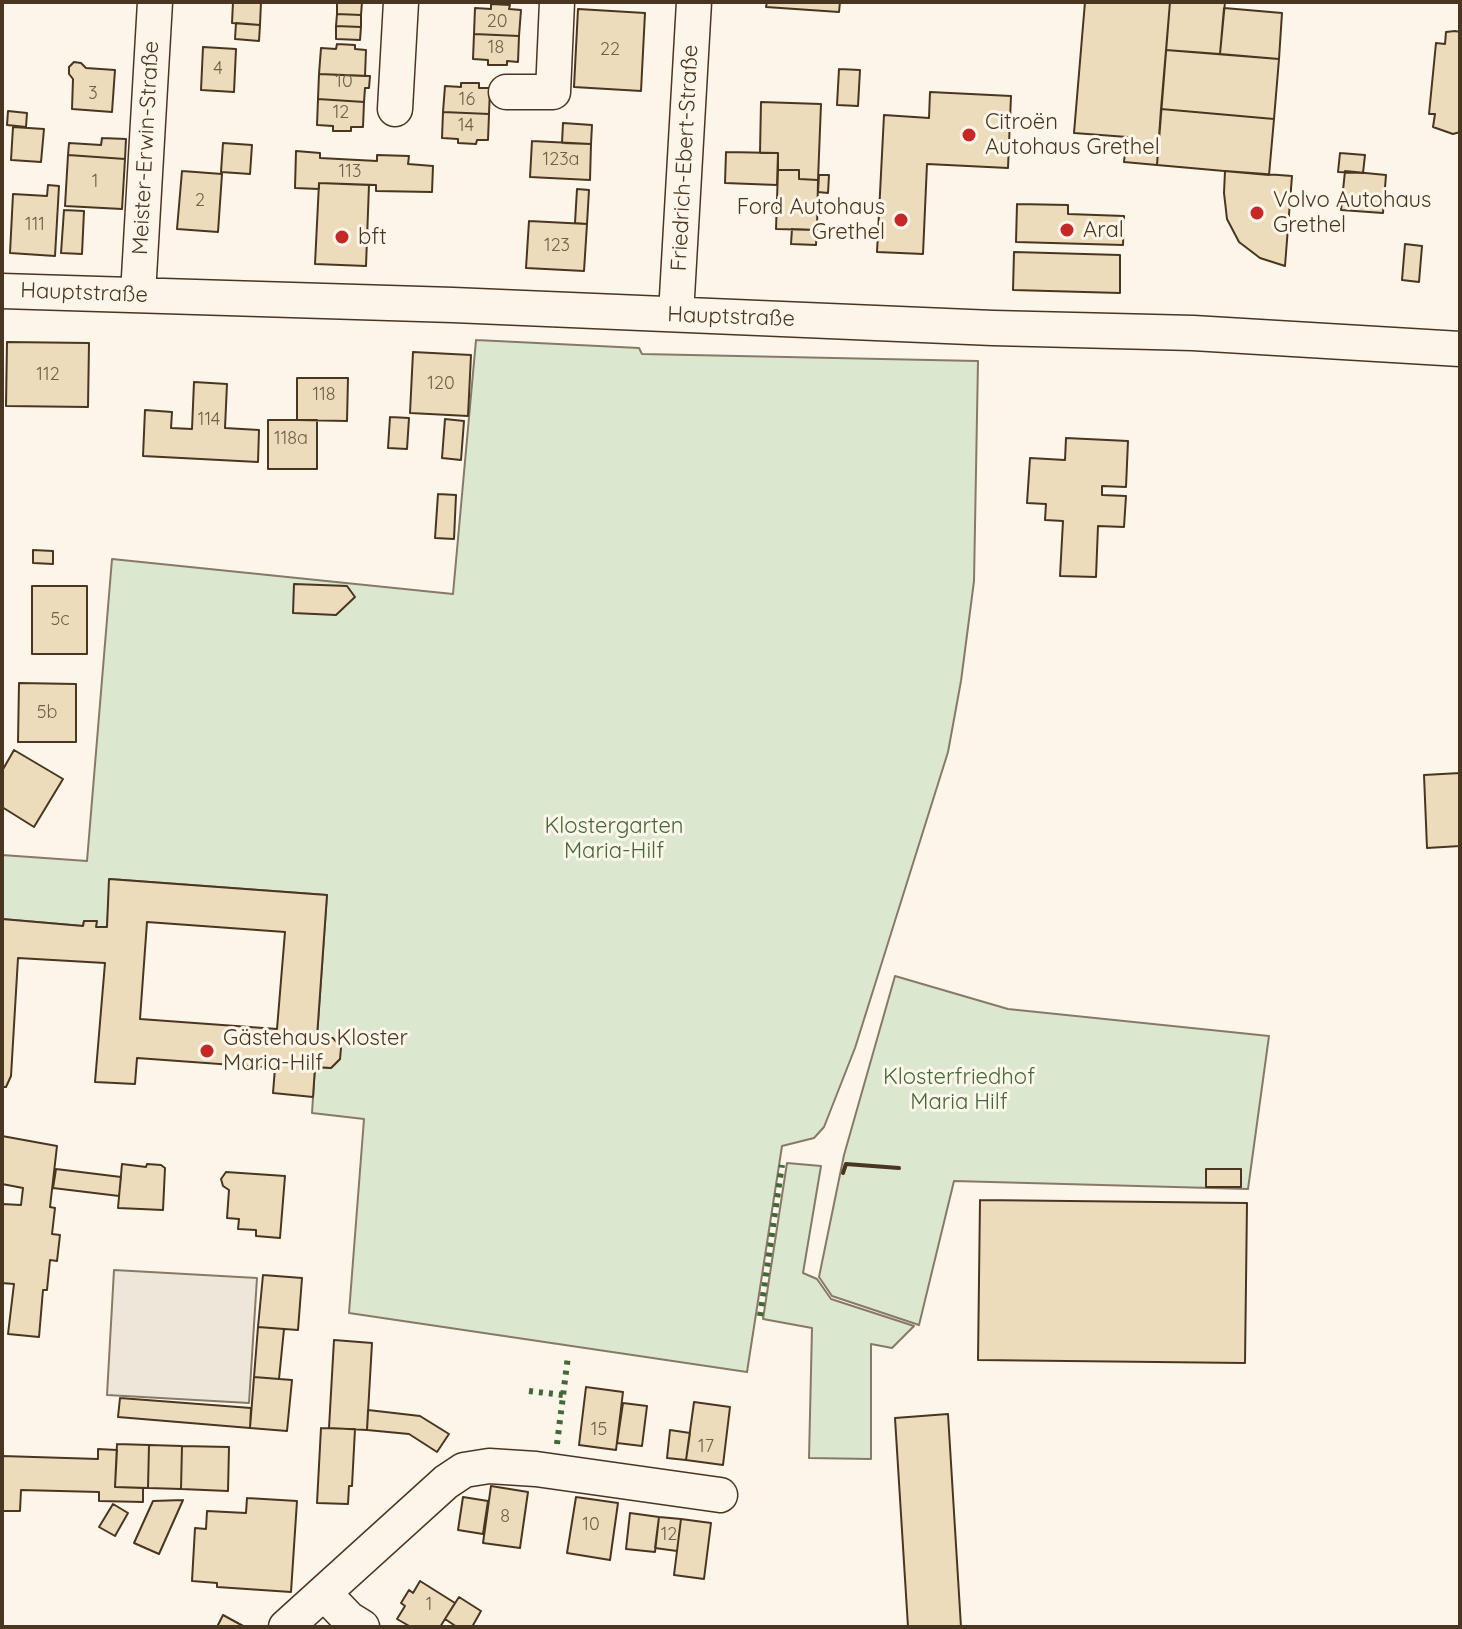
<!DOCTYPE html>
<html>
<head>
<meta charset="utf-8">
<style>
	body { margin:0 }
	#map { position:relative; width:1462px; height:1629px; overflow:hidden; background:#fbf6e9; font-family:Quicksand,sans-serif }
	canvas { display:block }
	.frame { position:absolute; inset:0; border:4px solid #4a3520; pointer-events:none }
</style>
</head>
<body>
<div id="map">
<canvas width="1462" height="1629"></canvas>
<div class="frame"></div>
</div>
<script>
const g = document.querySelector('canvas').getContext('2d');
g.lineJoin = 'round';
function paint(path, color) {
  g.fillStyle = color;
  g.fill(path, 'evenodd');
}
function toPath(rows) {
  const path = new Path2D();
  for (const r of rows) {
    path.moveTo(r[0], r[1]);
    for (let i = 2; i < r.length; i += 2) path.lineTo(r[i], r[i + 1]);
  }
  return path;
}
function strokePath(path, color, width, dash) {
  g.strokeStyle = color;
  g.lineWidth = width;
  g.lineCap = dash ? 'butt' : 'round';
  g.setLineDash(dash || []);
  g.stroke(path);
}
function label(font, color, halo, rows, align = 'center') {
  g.font = font + ' Quicksand,sans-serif';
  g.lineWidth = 6;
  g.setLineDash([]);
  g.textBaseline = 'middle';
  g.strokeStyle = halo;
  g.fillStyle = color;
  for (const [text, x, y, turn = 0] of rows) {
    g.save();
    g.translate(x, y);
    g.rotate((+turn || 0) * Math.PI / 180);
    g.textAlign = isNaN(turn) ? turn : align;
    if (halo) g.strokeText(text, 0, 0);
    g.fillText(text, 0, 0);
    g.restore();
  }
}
const green = toPath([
	[476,340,639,348,642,354,978,361,974,581,961,681,948,752,855,1048,824,1127,814,1138,782,1146,747,1372,349,1313,364,1119,312,1113,315,1067,331,1068,340,1059,340,1048,317,1037,327,895,110,879,107,927,96,927,96,921,84,921,83,926,2,919,2,855,87,861,112,559,453,594,476,340],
	[895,976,1008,1009,1269,1036,1248,1189,954,1181,919,1325,832,1296,819,1277,844,1155,895,976],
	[787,1163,821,1166,803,1273,817,1279,831,1299,914,1326,892,1348,871,1344,871,1459,809,1458,812,1328,763,1319,787,1163]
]);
const parking = toPath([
	[114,1270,257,1278,249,1403,107,1395,114,1270]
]);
const building = toPath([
	[233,2,261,2,260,25,232,23,233,2],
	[337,2,362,2,361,15,337,14,337,2],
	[767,2,840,2,839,12,766,7,767,2],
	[1085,2,1170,2,1157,165,1124,162,1127,137,1074,133,1085,2],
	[1170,2,1225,2,1220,54,1166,50,1170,2],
	[491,4,510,5,509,9,521,10,519,36,474,34,475,8,491,9,491,4],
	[1224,8,1282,13,1279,59,1220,54,1224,8],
	[578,9,645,13,641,91,574,87,578,9],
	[337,14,361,15,361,27,336,26,337,14],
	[236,23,260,25,259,41,235,39,236,23],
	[336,26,361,27,360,40,336,39,336,26],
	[1455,31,1460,32,1460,132,1453,134,1433,127,1435,114,1429,114,1436,43,1445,44,1446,32,1455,31],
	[474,34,519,36,518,62,507,61,507,65,488,65,488,60,473,59,474,34],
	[337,44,355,45,355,49,366,50,365,76,319,74,321,48,336,49,337,44],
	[203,47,236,49,234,92,201,90,203,47],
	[1166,50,1279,59,1274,119,1161,109,1166,50],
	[74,62,81,63,86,68,115,70,112,112,72,109,73,79,69,74,69,67,74,62],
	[839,69,860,70,858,106,837,105,839,69],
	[319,74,370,76,369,88,365,88,364,102,318,99,319,74],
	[461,83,479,83,479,88,490,88,489,114,443,112,445,86,461,87,461,83],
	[930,92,1011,96,1008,168,927,164,923,254,877,252,884,115,929,118,930,92],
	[318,99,364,102,363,127,351,127,351,131,333,131,333,126,317,125,318,99],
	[761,102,821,104,818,180,799,179,799,170,778,170,778,153,760,153,761,102],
	[1161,109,1274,119,1269,175,1157,165,1161,109],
	[8,111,27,113,26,127,7,125,8,111],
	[443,112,489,114,488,140,477,140,476,144,458,143,458,139,442,138,443,112],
	[563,123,592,125,591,144,562,143,563,123],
	[13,127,44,129,41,162,11,160,13,127],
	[102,138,126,139,125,159,68,155,69,143,101,145,102,138],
	[532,141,591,144,590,180,530,177,532,141],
	[223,143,252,145,250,174,221,172,223,143],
	[296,151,320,153,320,158,377,161,377,155,409,156,408,164,433,166,432,192,376,191,376,185,319,183,319,189,295,188,296,151],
	[726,152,778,153,777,185,725,183,726,152],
	[1340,153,1365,155,1363,173,1338,172,1340,153],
	[68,155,125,159,122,209,65,206,68,155],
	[778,170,799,170,799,179,818,180,817,230,776,229,778,170],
	[182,171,222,174,218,232,177,229,182,171],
	[1225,171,1292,176,1285,266,1260,258,1239,242,1227,219,1224,193,1225,171],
	[1345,171,1386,175,1383,213,1341,210,1345,171],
	[819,175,829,175,828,193,818,192,819,175],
	[319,183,369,185,366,266,315,264,319,183],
	[48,185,59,186,55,256,10,253,13,194,47,196,48,185],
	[577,189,589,190,587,224,575,223,577,189],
	[1017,204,1068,205,1068,214,1124,216,1123,245,1016,242,1017,204],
	[64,210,84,211,82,254,61,253,64,210],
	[529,221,587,224,584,271,526,268,529,221],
	[792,229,817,230,816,245,791,244,792,229],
	[1405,244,1422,246,1419,282,1402,280,1405,244],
	[1014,252,1120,255,1120,293,1013,290,1014,252],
	[7,342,89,343,88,407,6,406,7,342],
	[413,352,471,355,468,416,410,413,413,352],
	[297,378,348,378,347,421,297,420,297,378],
	[194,382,227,384,225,428,259,430,258,462,143,456,145,410,172,412,171,428,192,429,194,382],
	[390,417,409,418,407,449,388,448,390,417],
	[445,419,464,421,461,460,442,458,445,419],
	[268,420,317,420,317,469,268,469,268,420],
	[1066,438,1128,441,1126,487,1102,486,1102,495,1126,496,1124,527,1098,526,1096,577,1060,576,1063,521,1045,520,1046,504,1027,503,1030,458,1065,460,1066,438],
	[438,494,456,495,454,539,435,538,438,494],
	[33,550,53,551,53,564,33,563,33,550],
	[294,584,347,586,355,597,336,615,293,613,294,584],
	[32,586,87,586,87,654,32,654,32,586],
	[19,683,76,684,76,742,18,742,19,683],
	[14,750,63,779,34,827,2,807,2,771,14,750],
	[1460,773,1460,846,1427,848,1424,775,1460,773],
	[109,879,327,895,317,1037,333,1038,341,1048,340,1059,331,1068,315,1067,313,1097,273,1093,275,1068,137,1058,135,1084,95,1082,105,963,18,958,11,1076,6,1087,2,1087,2,919,83,926,84,921,97,921,96,927,107,927,109,879],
	[147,922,285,932,277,1029,140,1019,147,922],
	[2,1136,57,1146,50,1207,55,1208,52,1234,60,1235,57,1261,50,1260,47,1290,43,1290,39,1337,8,1334,14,1284,2,1283,2,1204,21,1205,23,1188,2,1184,2,1136],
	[122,1164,146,1167,147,1164,161,1165,165,1168,163,1210,118,1208,122,1164],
	[56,1169,121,1177,119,1196,53,1188,56,1169],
	[1206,1169,1241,1169,1241,1187,1206,1187,1206,1169],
	[226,1172,285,1176,280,1238,256,1236,256,1230,238,1229,239,1219,227,1218,229,1190,223,1186,221,1179,226,1172],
	[980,1200,1247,1203,1245,1363,978,1360,980,1200],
	[263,1275,302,1278,298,1330,258,1327,263,1275],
	[258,1327,284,1329,279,1379,254,1377,258,1327],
	[334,1340,372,1343,367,1430,329,1428,334,1340],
	[254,1377,292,1380,287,1431,250,1428,254,1377],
	[586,1387,623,1392,616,1450,579,1445,586,1387],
	[120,1398,251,1408,250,1428,118,1417,120,1398],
	[694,1402,730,1407,723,1465,686,1460,694,1402],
	[623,1403,647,1406,642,1446,617,1443,623,1403],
	[368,1410,420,1416,449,1434,437,1452,409,1434,367,1430,368,1410],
	[948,1414,961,1627,908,1627,895,1418,948,1414],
	[321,1428,355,1429,352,1486,349,1486,348,1504,317,1503,321,1428],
	[670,1430,690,1433,686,1460,667,1458,670,1430],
	[117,1444,149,1445,148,1488,115,1487,117,1444],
	[149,1445,182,1446,181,1489,148,1488,149,1445],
	[182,1446,229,1447,228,1491,181,1489,182,1446],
	[98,1449,117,1450,115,1487,143,1488,143,1502,99,1501,99,1492,21,1490,20,1511,2,1511,2,1456,98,1459,98,1449],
	[491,1486,528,1492,520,1548,483,1543,491,1486],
	[463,1497,488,1501,483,1534,458,1530,463,1497],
	[576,1497,618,1503,610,1560,567,1553,576,1497],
	[247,1498,297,1501,291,1592,217,1587,217,1583,192,1581,195,1528,206,1529,207,1511,246,1513,247,1498],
	[183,1500,159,1554,134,1543,153,1501,183,1500],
	[113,1504,128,1513,115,1536,99,1527,113,1504],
	[630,1513,659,1517,655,1552,626,1549,630,1513],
	[659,1517,681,1519,677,1551,655,1548,659,1517],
	[681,1519,711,1523,704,1579,674,1575,681,1519],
	[420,1581,455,1603,440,1627,411,1627,397,1619,405,1606,401,1603,409,1590,413,1593,420,1581],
	[459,1597,481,1611,472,1627,457,1627,445,1619,459,1597],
	[223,1615,245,1627,217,1627,223,1615]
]);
const minor = toPath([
	[506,92,553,92,557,2],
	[395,109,401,2],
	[2,291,453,305,993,328,1193,333,1460,349],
	[138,294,155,2],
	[676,314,694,2],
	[324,1593,349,1619,362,1627],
	[286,1627,446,1482,464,1470,489,1466,536,1469,720,1495]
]);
const hedge = toPath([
	[760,1316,782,1165],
	[529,1391,563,1395],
	[557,1444,568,1356]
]);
const wall = toPath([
	[843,1173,846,1164,899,1168]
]);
const markers = [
	[969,135,8,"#c62828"],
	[1257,213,8,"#c62828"],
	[901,220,8,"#c62828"],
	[1067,230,8,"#c62828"],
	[342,237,8,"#c62828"],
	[207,1051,8,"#c62828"]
];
const numberNames = [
	["20",497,22],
	["18",496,48],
	["22",610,50],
	["4",218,69],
	["10",344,82],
	["3",93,94],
	["16",467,100],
	["12",341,113],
	["14",466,126],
	["123a",561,160],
	["113",350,172],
	["1",95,182],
	["2",200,201],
	["111",35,225],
	["123",557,246],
	["112",48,375],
	["120",441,384],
	["118",324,395],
	["114",209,420],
	["118a",291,439],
	["5c",60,620],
	["5b",47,713],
	["15",599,1430],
	["17",706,1447],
	["8",505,1517],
	["10",591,1525],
	["12",669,1535],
	["1",429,1605]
];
const poiNames = [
	["Citroën",985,122],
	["Autohaus Grethel",985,147],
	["Volvo Autohaus",1273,200],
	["Grethel",1273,225],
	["Ford Autohaus",885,207,"right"],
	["Grethel",885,232,"right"],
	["Aral",1083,230],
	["bft",358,237],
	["Gästehaus Kloster",223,1038],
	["Maria-Hilf",223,1063]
];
const streetNames = [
	["Meister-Erwin-Straße",146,148,-87],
	["Friedrich-Ebert-Straße",685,158,-87],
	["Hauptstraße",84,293,2],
	["Hauptstraße",731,317,2]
];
const parkNames = [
	["Klostergarten",614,826],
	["Maria-Hilf",614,851],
	["Klosterfriedhof",959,1077],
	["Maria Hilf",959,1102]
];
paint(green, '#dce7d0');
strokePath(green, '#887966', 2);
paint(parking, '#ede7d9');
strokePath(parking, '#887966', 2);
paint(building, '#ecdcbc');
strokePath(building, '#4a3520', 2);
strokePath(minor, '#4a3520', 37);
strokePath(minor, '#fbf6e9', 34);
strokePath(hedge, '#436837', 6, [4, 6]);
strokePath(wall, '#4a3520', 4);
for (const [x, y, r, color] of markers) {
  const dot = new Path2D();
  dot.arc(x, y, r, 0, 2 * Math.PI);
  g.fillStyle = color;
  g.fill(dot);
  strokePath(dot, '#fbf6e9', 3);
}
label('18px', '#725f47', null, numberNames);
label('22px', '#4a3520', '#fbf6e9', poiNames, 'left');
label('22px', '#4a3520', '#fbf6e9', streetNames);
label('22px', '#436837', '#fbf6e9', parkNames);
</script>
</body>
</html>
